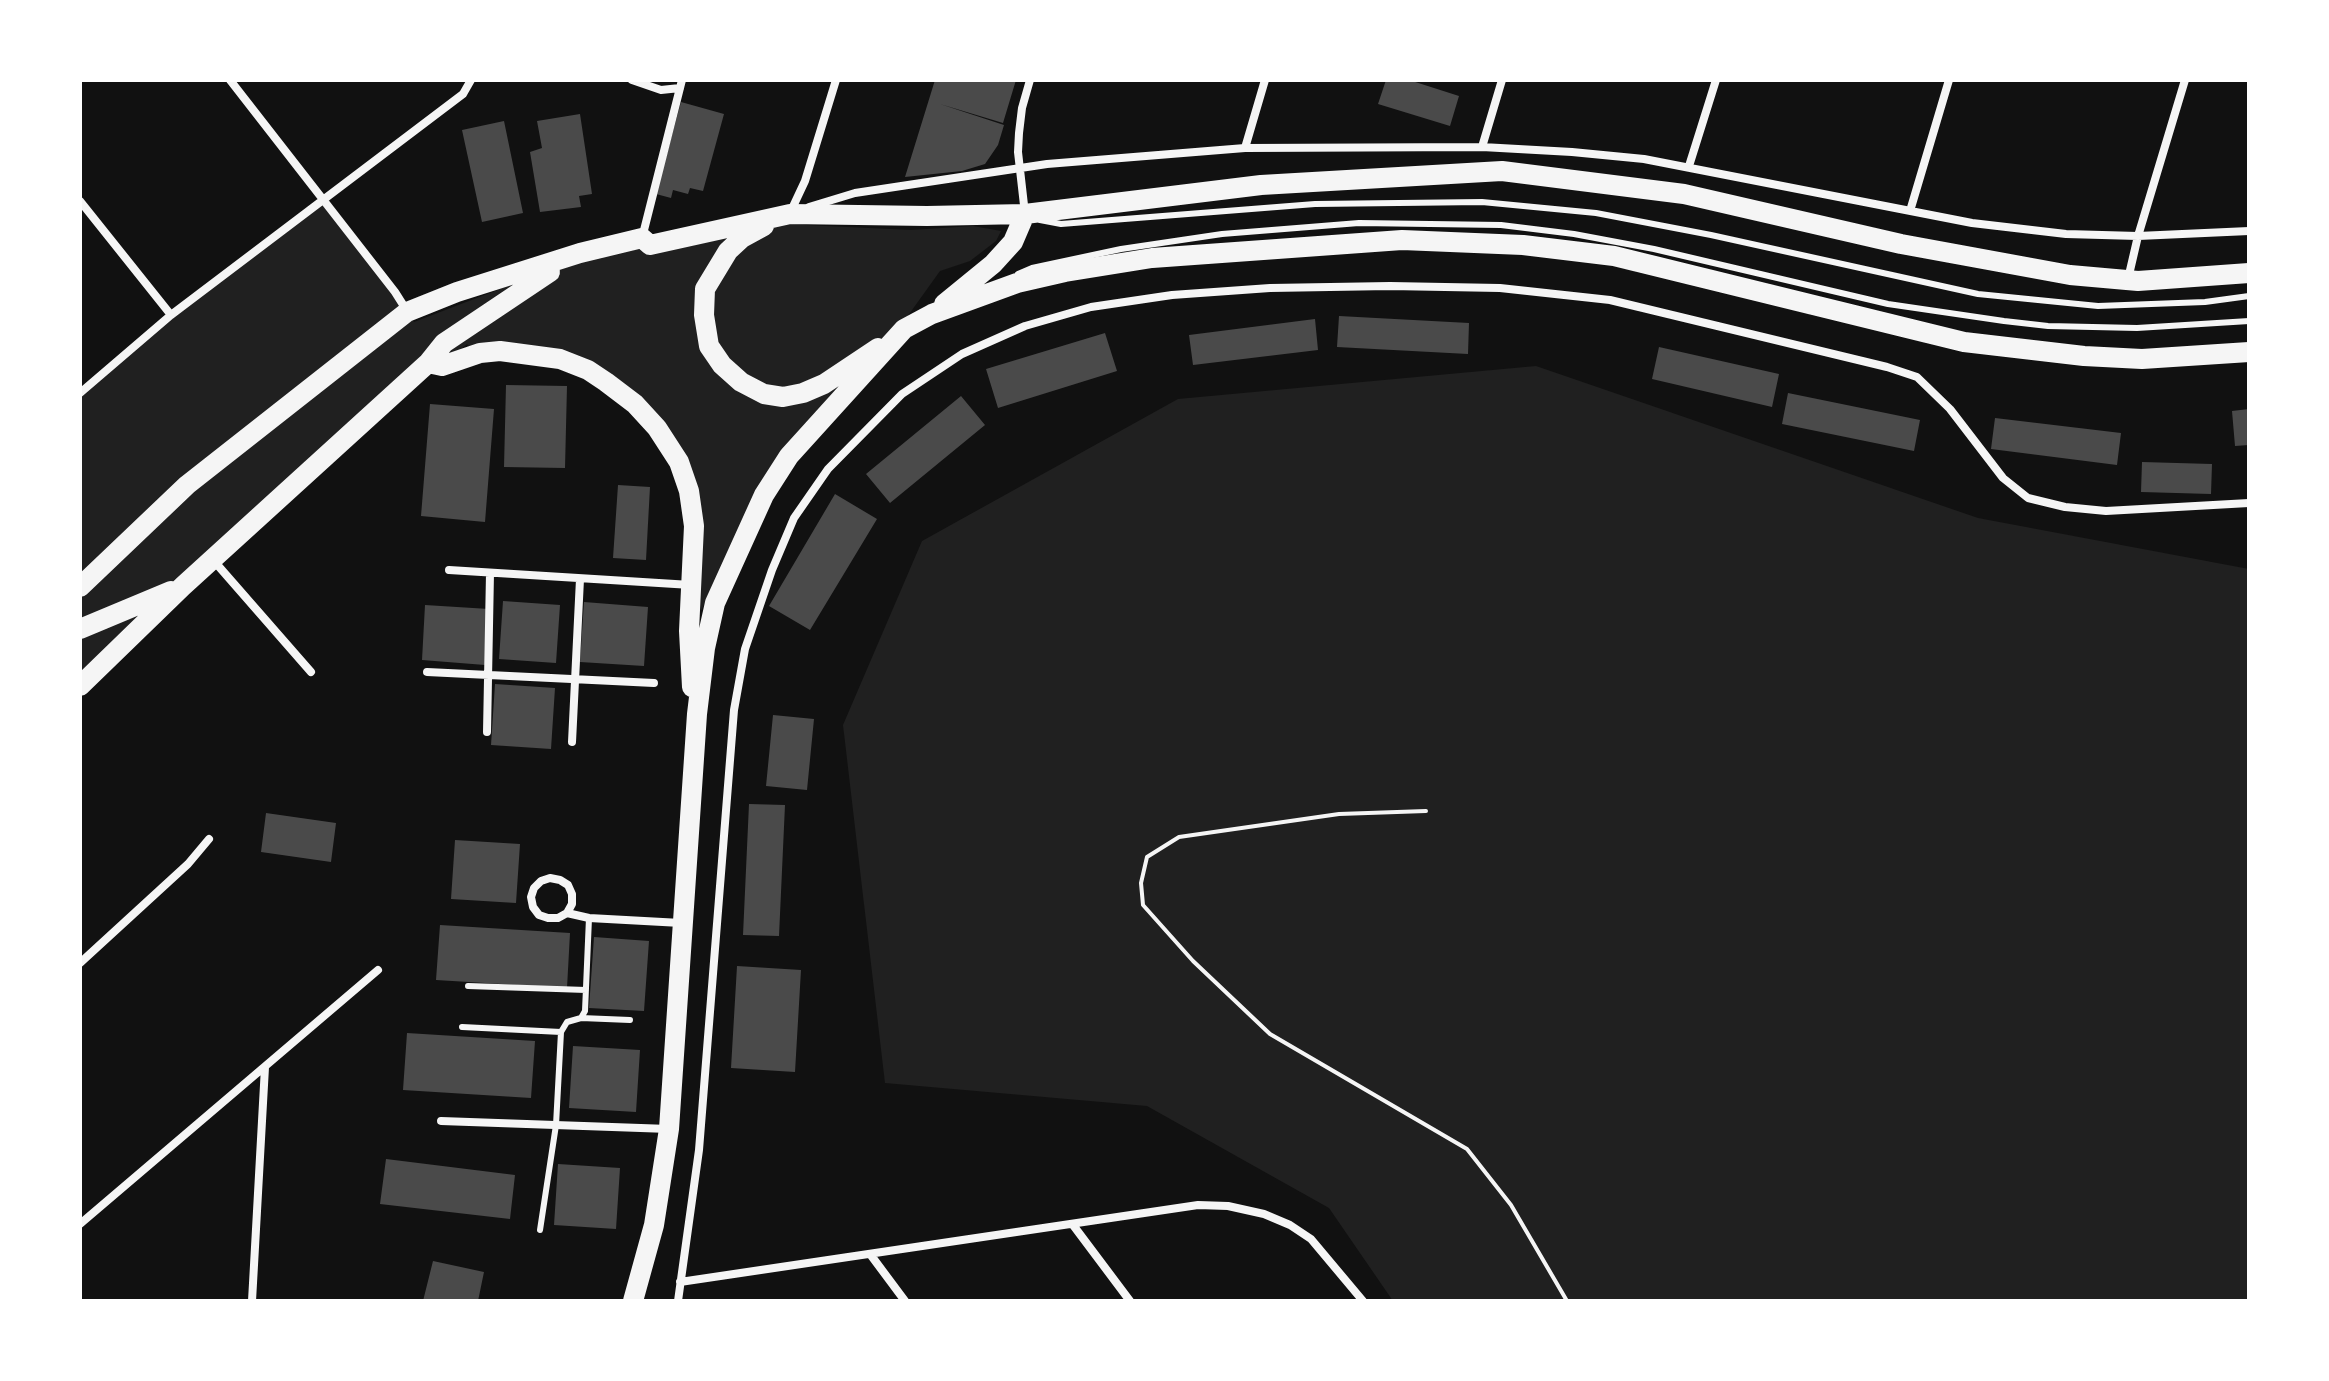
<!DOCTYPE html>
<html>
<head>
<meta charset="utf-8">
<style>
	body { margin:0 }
	#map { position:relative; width:2329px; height:1381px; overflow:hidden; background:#111; font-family:"Roboto Condensed",sans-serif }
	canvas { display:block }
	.frame { position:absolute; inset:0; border:82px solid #fff; pointer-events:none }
</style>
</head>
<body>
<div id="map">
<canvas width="2329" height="1381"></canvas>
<div class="frame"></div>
</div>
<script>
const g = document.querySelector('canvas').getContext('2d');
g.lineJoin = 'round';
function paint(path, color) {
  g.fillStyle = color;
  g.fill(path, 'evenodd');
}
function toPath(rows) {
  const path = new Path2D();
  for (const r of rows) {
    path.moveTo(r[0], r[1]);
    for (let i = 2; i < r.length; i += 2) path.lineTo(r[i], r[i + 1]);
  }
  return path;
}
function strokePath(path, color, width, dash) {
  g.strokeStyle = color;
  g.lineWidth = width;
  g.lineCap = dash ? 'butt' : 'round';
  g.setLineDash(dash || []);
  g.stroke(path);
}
const green = toPath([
	[321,198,414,322,584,257,784,224,911,230,973,226,1001,231,996,241,970,261,940,271,897,331,773,463,701,611,675,470,625,402,554,361,478,355,467,344,209,558,80,683,80,393],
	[1536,366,1978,518,2249,569,2249,1301,1393,1301,1329,1208,1147,1106,885,1083,843,725,922,541,1178,399]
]);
const building = toPath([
	[935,80,1016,80,1003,123,940,104,1004,125,998,145,985,164,962,171,905,177],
	[1386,80,1409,80,1459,96,1450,126,1378,104],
	[681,102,724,114,703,191,690,188,688,194,673,190,671,198,656,194],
	[580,114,592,194,579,196,581,207,540,212,530,152,542,148,537,121],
	[504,121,523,213,482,222,462,130],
	[1339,316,1469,323,1468,354,1337,347],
	[1315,319,1318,350,1193,365,1189,335],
	[1105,333,1117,371,998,408,986,369],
	[1659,347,1779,374,1772,407,1652,379],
	[506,385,567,386,565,468,504,467],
	[1788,393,1920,420,1914,451,1782,424],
	[961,396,985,425,890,503,866,474],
	[430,404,494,409,485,522,421,516],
	[2249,409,2249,445,2235,446,2232,411],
	[1995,418,2121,433,2117,465,1991,449],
	[2142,462,2212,464,2211,494,2141,492],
	[618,485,650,487,646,560,613,558],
	[835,494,877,519,810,630,769,606],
	[503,601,560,605,556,663,499,659],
	[584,602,648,607,644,666,580,662],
	[425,605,489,609,485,665,422,660],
	[495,684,555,688,551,749,491,745],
	[773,715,814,719,807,790,766,786],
	[749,804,785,805,779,936,743,935],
	[266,813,336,823,331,862,261,852],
	[455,840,520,844,516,903,451,899],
	[440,925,570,933,567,988,436,980],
	[594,937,649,941,644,1011,589,1008],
	[737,966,801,970,795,1072,731,1068],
	[407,1033,535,1041,531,1098,403,1090],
	[573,1046,640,1050,636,1112,569,1108],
	[386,1159,515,1175,510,1219,380,1204],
	[558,1164,620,1168,616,1229,554,1225],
	[433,1261,484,1272,478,1301,423,1301]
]);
const path = toPath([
	[1426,811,1339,814,1179,837,1147,857,1141,883,1143,905,1193,961,1270,1034,1467,1149,1511,1205,1567,1301]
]);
const service = toPath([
	[1040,220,1061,224,1315,204,1482,202,1596,213,1711,235,1978,294,2098,306,2205,302,2249,296],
	[1018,274,1032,268,1121,249,1222,234,1359,223,1501,225,1574,234,1654,249,1888,304,2004,321,2048,326,2137,328,2249,321],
	[468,986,586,990],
	[581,1018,630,1020],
	[462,1027,561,1032],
	[540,1230,556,1125,561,1032,567,1022,581,1018,585,1011,589,918]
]);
const minor = toPath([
	[230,80,395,292,407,311],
	[632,80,661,90,680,88],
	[1482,147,1502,80],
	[1245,148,1265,80],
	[1689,166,1716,80],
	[80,201,171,315],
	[809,207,855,193,1047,164,1245,148,1482,147,1572,152,1644,159,1972,223,2066,234,2138,236,2249,231],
	[1910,211,1949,80],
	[790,213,805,181,836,80],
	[1025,214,1018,152,1019,133,1022,108,1030,80],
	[642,238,682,80],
	[2128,279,2138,236,2185,80],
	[80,393,171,315,463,94,471,80],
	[214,561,311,672],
	[449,570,691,585],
	[427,672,654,683],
	[487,732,490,573],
	[572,742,580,579],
	[567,913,572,904,572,894,568,885,560,880,550,878,541,881,534,888,531,897,533,907,539,915,548,918,558,918,567,913,589,918,681,923],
	[80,963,188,864,209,839],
	[441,1121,669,1129],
	[80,1224,378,970],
	[1073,1225,1130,1301],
	[870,1254,905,1301],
	[680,1282,1198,1205,1228,1206,1264,1214,1290,1225,1311,1239,1363,1301],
	[252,1301,265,1067],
	[678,1301,699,1150,734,710,745,649,772,570,794,518,828,469,902,394,962,354,1025,326,1091,307,1172,295,1270,288,1390,286,1500,288,1610,300,1887,367,1917,377,1950,409,2003,478,2028,498,2065,507,2106,511,2249,503]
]);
const primary = toPath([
	[764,226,742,238,728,251,705,289,704,315,709,346,722,365,741,382,764,394,783,397,803,393,824,384,878,348],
	[944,304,993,264,1013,242,1025,214],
	[428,363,442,366,480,353,500,351,560,359,588,370,606,382,635,404,657,428,679,462,689,491,694,526,689,631,692,687],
	[80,587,187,485,407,312,457,292,580,253,642,238,650,245,790,214,927,216,1025,214,1261,185,1502,171,1684,194,1901,244,2070,275,2138,281,2249,273],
	[80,629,171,591],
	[80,686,183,586,428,363,444,343,550,272],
	[633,1301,654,1225,669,1129,697,714,705,648,715,603,764,495,789,456,904,329,932,314,1017,283,1065,272,1152,258,1402,240,1523,245,1614,256,1964,342,2084,356,2142,359,2249,352]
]);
paint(green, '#202020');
paint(building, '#4a4a4a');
strokePath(path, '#f5f5f5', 4);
strokePath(service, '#f5f5f5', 6);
strokePath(minor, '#f5f5f5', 8);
strokePath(primary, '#f5f5f5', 20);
</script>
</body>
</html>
